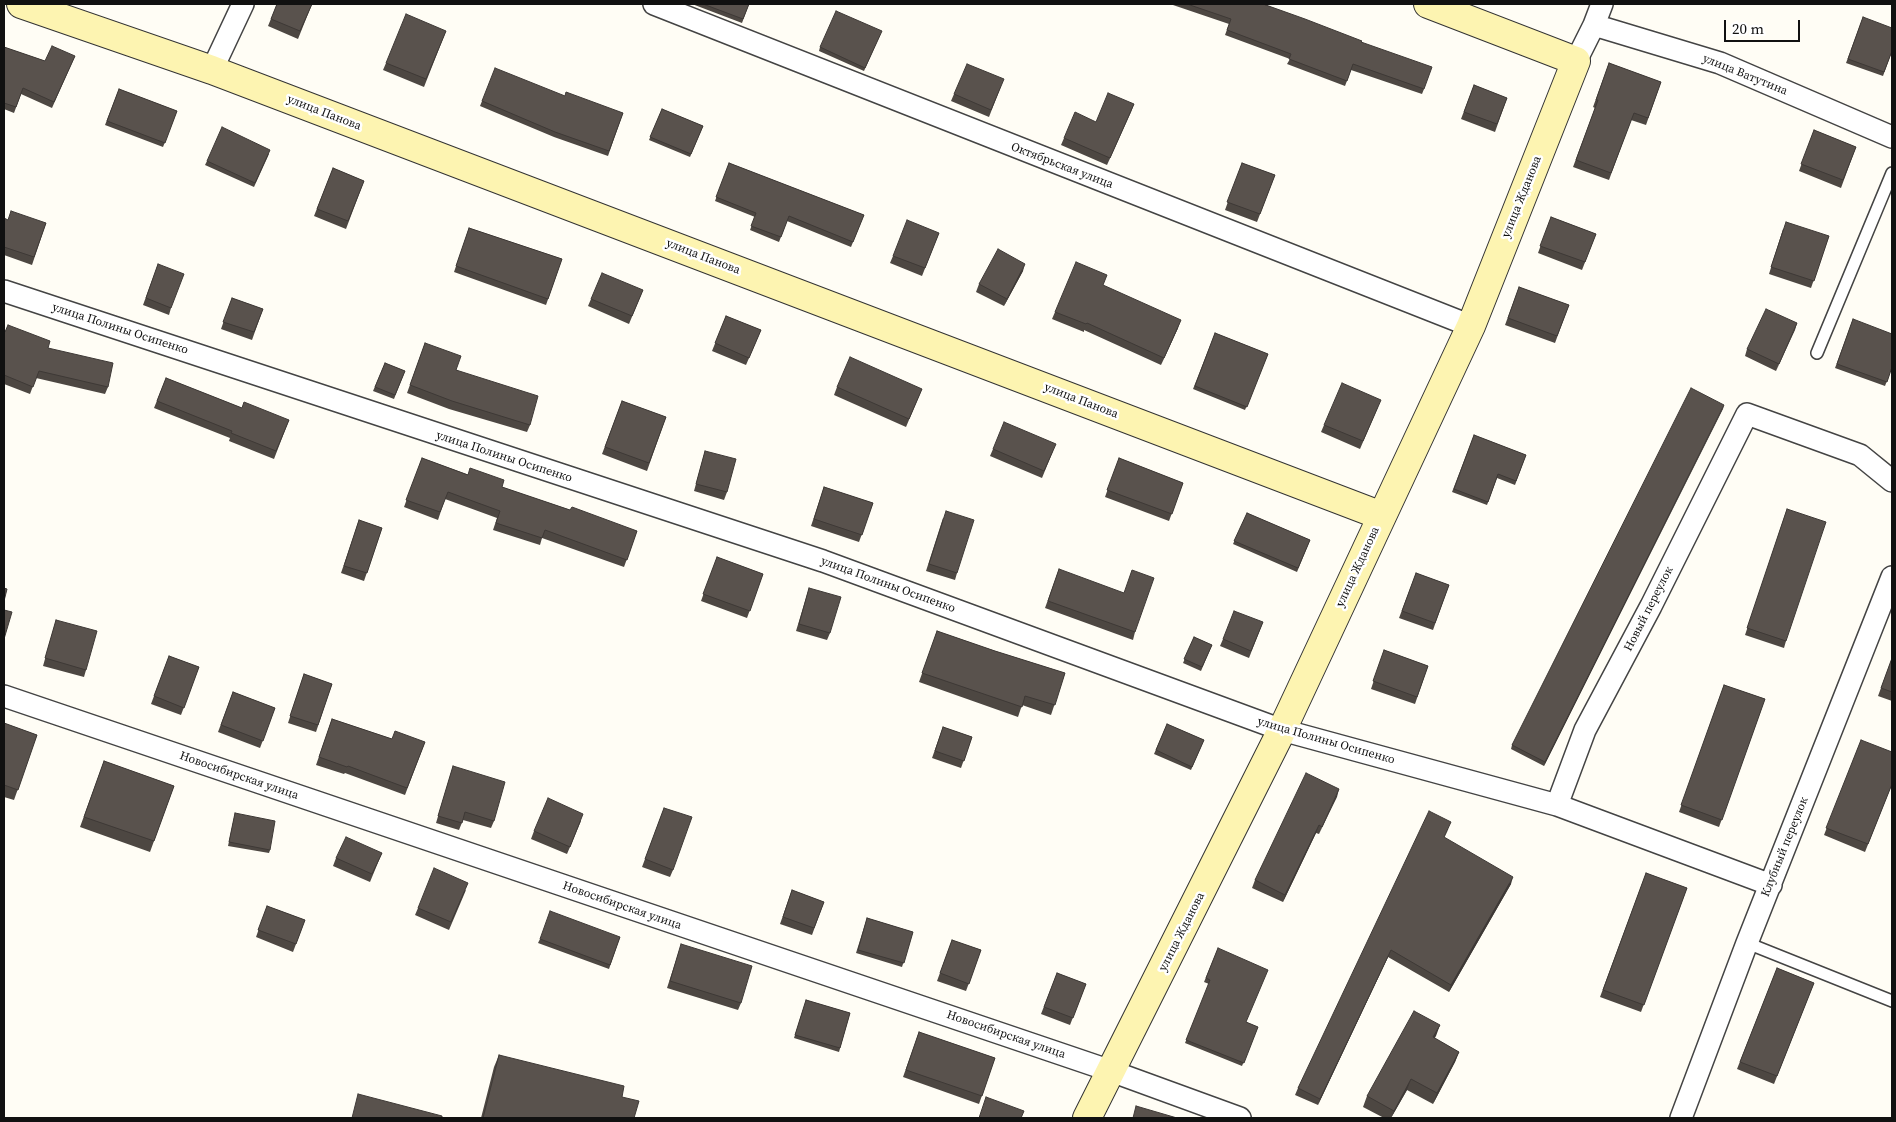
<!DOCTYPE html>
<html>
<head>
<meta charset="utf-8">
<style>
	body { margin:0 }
	#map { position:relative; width:1896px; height:1122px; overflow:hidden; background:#fffdf5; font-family:"Source Serif 4",serif }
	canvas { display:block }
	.frame { position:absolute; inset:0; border:5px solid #111; pointer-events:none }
	.scale { position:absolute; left:1724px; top:20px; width:76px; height:22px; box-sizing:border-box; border:2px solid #111; border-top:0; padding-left:6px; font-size:15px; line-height:18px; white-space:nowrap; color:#111; -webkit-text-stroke:4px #fff; paint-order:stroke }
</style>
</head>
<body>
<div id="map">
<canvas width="1896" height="1122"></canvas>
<div class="frame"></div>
<div class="scale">20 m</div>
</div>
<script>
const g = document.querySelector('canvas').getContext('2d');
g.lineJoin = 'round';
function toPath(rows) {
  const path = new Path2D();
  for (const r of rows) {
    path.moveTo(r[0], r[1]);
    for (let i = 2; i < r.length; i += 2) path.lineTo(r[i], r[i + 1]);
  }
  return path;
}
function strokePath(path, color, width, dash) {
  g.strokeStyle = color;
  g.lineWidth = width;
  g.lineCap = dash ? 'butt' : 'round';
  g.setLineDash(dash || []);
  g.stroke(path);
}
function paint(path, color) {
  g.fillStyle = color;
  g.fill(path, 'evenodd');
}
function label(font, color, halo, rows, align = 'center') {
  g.font = font + ' "Source Serif 4",serif';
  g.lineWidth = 5;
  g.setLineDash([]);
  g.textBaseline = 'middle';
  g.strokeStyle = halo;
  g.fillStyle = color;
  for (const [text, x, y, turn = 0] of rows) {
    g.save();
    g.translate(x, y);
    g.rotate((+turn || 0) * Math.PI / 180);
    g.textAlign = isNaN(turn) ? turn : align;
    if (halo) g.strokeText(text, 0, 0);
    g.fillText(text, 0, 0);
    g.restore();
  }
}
const lane = toPath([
	[1817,353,1892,173],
	[1747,943,1892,1001]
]);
const street = toPath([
	[654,4,1471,326],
	[1594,25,1720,63,1892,137],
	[1576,61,1594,25,1602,4],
	[212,70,243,4],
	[4,291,823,561,1282,730,1557,805,1771,885],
	[4,696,1111,1071,1240,1118],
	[1557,805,1585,730,1651,606,1747,414,1860,455,1892,481],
	[1681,1118,1747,943,1892,577]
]);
const secondary = toPath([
	[21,4,212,70,1382,516],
	[1087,1118,1282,730,1471,326,1576,61,1428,4]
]);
const wall = toPath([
	[277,4,312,4,298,39,268,26],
	[692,4,749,4,742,23],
	[1170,4,1263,4,1361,42,1424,89,1422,94,1351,70,1345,86,1287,64,1290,59,1225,35,1229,24],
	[1863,17,1892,51,1883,76,1846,63],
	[446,31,424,87,383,70,386,63],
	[880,35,864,71,819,51,820,47],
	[4,47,45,61,75,56,52,108,21,94,14,113,4,109],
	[1609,63,1661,82,1646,125,1631,120,1609,180,1573,167,1595,108,1593,107],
	[1474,85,1507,98,1495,132,1461,119],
	[1001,86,989,117,951,101,954,94],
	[119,89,177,111,163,147,105,125],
	[565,96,623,113,608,156,554,137,480,106,482,101],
	[1134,104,1107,165,1061,145,1064,138],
	[662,109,703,126,690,157,649,140],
	[1814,130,1856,147,1841,188,1799,171],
	[269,154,254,187,205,165,207,161],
	[729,163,864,215,851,247,787,221,779,242,750,230,755,217,715,201],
	[1242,163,1275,175,1257,222,1225,210],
	[333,168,364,181,346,229,314,216],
	[1551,217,1596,234,1582,270,1538,253],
	[4,218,7,220,46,223,32,265,4,255],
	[469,228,562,259,546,305,454,272],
	[1783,229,1829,236,1811,288,1769,274],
	[939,233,922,276,890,263,893,256],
	[158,264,171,308,169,315,143,305],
	[1023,271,1004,306,976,292,979,284],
	[1103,286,1178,328,1161,365,1084,330,1084,332,1052,319,1055,312],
	[1519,287,1569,305,1555,343,1505,325],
	[643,290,629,324,588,306,591,299],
	[232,298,263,309,252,340,221,329],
	[726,316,761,330,746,365,712,351],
	[1853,319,1892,367,1885,386,1835,368],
	[1797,323,1776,371,1745,356,1747,349],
	[4,331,48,348,108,387,105,394,36,378,30,394,4,384],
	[1215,333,1268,354,1245,410,1193,389],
	[425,343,456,370,530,425,527,432,449,409,407,393],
	[385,363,405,371,394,399,373,391],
	[166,378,242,408,289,420,274,459,229,441,230,438,154,408],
	[837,387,922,389,906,427,834,395],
	[622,401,666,417,647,471,602,454],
	[1724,405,1544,766,1511,749,1512,745],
	[1378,407,1360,449,1321,432,1324,425],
	[1474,435,1526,455,1515,485,1497,478,1487,505,1452,492],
	[993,449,1053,451,1042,478,990,456],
	[705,451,727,492,724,500,694,491],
	[422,458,502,487,570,510,637,531,624,567,542,538,540,545,493,530,497,518,445,499,438,520,404,507],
	[1119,458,1183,483,1169,521,1105,497],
	[824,487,873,503,859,542,811,526],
	[1787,509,1786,641,1784,648,1745,635],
	[1247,513,1310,540,1297,572,1233,544],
	[943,518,957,573,955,580,926,571],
	[359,520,382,528,364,581,341,573],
	[717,557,763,574,747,618,701,601],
	[1059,569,1135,632,1133,640,1045,608],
	[1416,573,1449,585,1433,630,1399,618],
	[809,588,830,633,827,640,796,631],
	[56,620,86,670,84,677,43,666],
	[1263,622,1249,658,1220,646,1223,639],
	[937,631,995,651,1065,673,1051,715,1022,705,1018,717,919,682],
	[1194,637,1212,645,1201,671,1183,663],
	[1384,650,1428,666,1415,704,1371,689],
	[169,656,199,667,181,715,151,704],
	[1892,658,1892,701,1878,696],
	[304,674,332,684,316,732,288,723],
	[1724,685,1765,699,1719,827,1679,812],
	[233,692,275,708,260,748,218,732],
	[332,719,392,739,425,742,405,795,345,773,344,774,316,765],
	[4,723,37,735,14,800,4,797],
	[1167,724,1204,740,1191,770,1154,754],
	[943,727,972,737,961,768,932,758],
	[1861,740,1892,784,1865,852,1824,835],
	[104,761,174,786,150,852,80,827],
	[453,766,494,821,491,828,463,820,459,830,436,823],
	[1339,789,1319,834,1316,833,1283,902,1252,888,1255,880],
	[664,808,673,870,670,877,642,867],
	[235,813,270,850,269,853,228,846],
	[581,821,567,854,531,839,534,831],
	[1449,828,1444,838,1511,884,1449,992,1388,957,1318,1105,1295,1095,1298,1088],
	[382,853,370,882,333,866,336,858],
	[1646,873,1687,888,1641,1012,1600,997],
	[466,890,449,930,415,915,418,908],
	[792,890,824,902,812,935,780,924],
	[267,906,305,920,293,952,256,937],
	[867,918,913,932,902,967,856,953],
	[620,937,609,969,538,943,540,939],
	[952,940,981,950,966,991,937,981],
	[1218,948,1246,1022,1258,1027,1242,1066,1185,1043,1209,984,1204,982],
	[679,951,741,1003,738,1010,667,988],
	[1777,968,1814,983,1774,1084,1737,1069],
	[1057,973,1086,984,1070,1025,1041,1014],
	[806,1000,850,1013,839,1052,794,1038],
	[1440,1025,1434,1038,1459,1052,1455,1062,1433,1104,1407,1090,1391,1118,1384,1118,1363,1107,1367,1096],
	[919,1032,995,1058,979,1104,903,1077],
	[499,1055,622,1097,634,1118,481,1118,494,1067]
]);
const shadedWall = toPath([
	[1134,104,1131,112,1107,165,1110,158],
	[1025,264,1023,271,1004,306,1007,299],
	[1181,320,1178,328,1161,365,1164,358],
	[1797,323,1795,330,1776,371,1779,364],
	[1724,405,1723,409,1544,766,1545,762],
	[1339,789,1337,797,1319,834,1322,827],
	[1319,825,1316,833,1283,902,1285,895],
	[1513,877,1511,884,1449,992,1451,985],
	[1391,950,1388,957,1318,1105,1320,1099],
	[1440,1025,1436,1036,1429,1048,1433,1037],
	[1459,1052,1455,1062,1433,1104,1437,1093],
	[1411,1079,1407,1090,1391,1118,1394,1111]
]);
const building = toPath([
	[277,4,312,4,300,31,271,19,277,4],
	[703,4,749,4,743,19,703,4],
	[1187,4,1263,4,1305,19,1362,41,1361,42,1432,67,1424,89,1353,64,1347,81,1289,59,1291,54,1227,30,1231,19,1187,4],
	[836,11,882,31,865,68,820,47,836,11],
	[406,14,446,31,426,79,386,63,406,14],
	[1863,17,1892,28,1892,51,1884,72,1848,59,1863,17],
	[52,46,75,56,54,102,23,88,16,107,4,103,4,47,45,61,52,46],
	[1609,63,1661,82,1648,118,1634,113,1611,173,1576,160,1598,100,1596,100,1609,63],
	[967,64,1004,79,991,110,954,94,967,64],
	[495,68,565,96,566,92,623,113,609,151,555,132,482,101,495,68],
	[1474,85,1507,98,1497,124,1464,112,1474,85],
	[119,89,177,111,165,143,107,121,119,89],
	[1108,93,1134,104,1110,158,1064,138,1075,112,1096,122,1108,93],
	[662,109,703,126,691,154,650,137,662,109],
	[222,127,270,150,255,183,207,161,222,127],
	[1814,130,1856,147,1843,180,1801,164,1814,130],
	[729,163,864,215,853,242,789,216,781,237,751,226,756,213,716,197,729,163],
	[1242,163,1275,175,1260,214,1227,202,1242,163],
	[333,168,364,181,348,221,317,209,333,168],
	[11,211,46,223,34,257,4,247,4,218,8,220,11,211],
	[1551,217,1596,234,1585,262,1540,246,1551,217],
	[907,220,939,233,925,268,893,256,907,220],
	[1786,222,1829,236,1814,281,1771,267,1786,222],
	[469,228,562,259,548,299,456,266,469,228],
	[998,249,1025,264,1007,299,979,284,998,249],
	[1076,262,1107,275,1103,285,1181,320,1164,358,1087,323,1086,324,1055,312,1076,262],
	[158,264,184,274,171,308,146,298,158,264],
	[602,273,643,290,632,316,591,299,602,273],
	[1519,287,1569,305,1557,336,1508,318,1519,287],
	[232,298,263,309,254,332,223,322,232,298],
	[1766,309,1797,323,1779,364,1747,349,1766,309],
	[726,316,761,330,749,358,715,343,726,316],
	[1853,319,1892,334,1892,367,1887,382,1837,364,1853,319],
	[8,325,50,341,48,348,113,363,108,387,39,371,33,387,4,375,4,331,5,332,8,325],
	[1215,333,1268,354,1247,407,1195,386,1215,333],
	[425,343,461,356,456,370,538,396,530,425,452,401,410,385,425,343],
	[850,357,922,389,909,419,837,387,850,357],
	[385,363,405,371,395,395,375,387,385,363],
	[166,378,242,408,244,402,289,420,276,451,231,433,232,431,157,401,166,378],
	[1342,383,1381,400,1363,441,1324,425,1342,383],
	[1691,388,1724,405,1545,762,1512,745,1691,388],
	[622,401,666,417,649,463,605,447,622,401],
	[1004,422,1056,444,1044,471,993,449,1004,422],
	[1474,435,1526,455,1516,481,1498,474,1488,502,1454,489,1474,435],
	[705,451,736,459,727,492,696,484,705,451],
	[422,458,468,475,470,468,504,480,502,487,570,510,572,507,637,531,627,560,545,530,542,538,496,523,500,511,448,492,440,512,406,500,422,458],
	[1119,458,1183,483,1172,514,1107,490,1119,458],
	[824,487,873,503,862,535,814,519,824,487],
	[1787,509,1826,522,1786,641,1747,628,1787,509],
	[946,511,974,520,957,573,929,564,946,511],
	[1247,513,1310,540,1298,568,1234,541,1247,513],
	[359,520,382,528,367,573,344,566,359,520],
	[717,557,763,574,750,611,703,594,717,557],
	[1059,569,1124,593,1132,570,1154,578,1135,632,1048,601,1059,569],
	[1416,573,1449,585,1435,623,1402,611,1416,573],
	[4,588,7,589,4,601,4,588],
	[809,588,841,597,830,633,799,624,809,588],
	[4,610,12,612,4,639,4,610],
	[1234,611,1263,622,1251,651,1223,639,1234,611],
	[56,620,97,631,86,670,45,658,56,620],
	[937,631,995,651,1065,673,1055,705,1025,696,1022,707,922,673,937,631],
	[1194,637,1212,645,1202,667,1184,659,1194,637],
	[1384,650,1428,666,1417,697,1373,681,1384,650],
	[169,656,199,667,184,708,154,696,169,656],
	[1892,658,1892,692,1881,688,1892,658],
	[304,674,332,684,318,725,290,716,304,674],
	[1724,685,1765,699,1722,820,1681,805,1724,685],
	[233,692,275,708,263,741,221,725,233,692],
	[332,719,392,739,395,731,425,742,407,788,348,766,347,767,319,757,332,719],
	[4,723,37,735,18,790,4,785,4,723],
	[1167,724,1204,740,1192,767,1156,750,1167,724],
	[943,727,972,737,964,761,935,751,943,727],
	[1861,740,1892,752,1892,784,1868,844,1826,828,1861,740],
	[104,761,174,786,154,841,84,817,104,761],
	[453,766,505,782,494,821,465,812,462,823,438,816,453,766],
	[1306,773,1339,789,1322,827,1319,825,1285,895,1255,880,1306,773],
	[548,798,583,814,570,847,534,831,548,798],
	[664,808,692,817,673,870,645,859,664,808],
	[1429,811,1451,822,1444,837,1513,877,1451,985,1391,950,1320,1099,1298,1088,1429,811],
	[235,813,275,821,270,850,229,842,235,813],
	[346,837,382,853,372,874,336,858,346,837],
	[434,868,468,883,451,922,418,908,434,868],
	[1646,873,1687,888,1644,1005,1603,990,1646,873],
	[792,890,824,902,814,928,783,917,792,890],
	[267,906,305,920,296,944,258,930,267,906],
	[550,911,620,937,610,965,540,939,550,911],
	[867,918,913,932,904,963,858,950,867,918],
	[952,940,981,950,969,984,940,973,952,940],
	[681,944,752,966,741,1003,670,981,681,944],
	[1218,948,1268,970,1246,1022,1258,1027,1244,1063,1186,1040,1210,980,1206,978,1218,948],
	[1777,968,1814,983,1777,1076,1740,1062,1777,968],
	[1057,973,1086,984,1073,1018,1044,1007,1057,973],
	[806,1000,850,1013,840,1048,795,1035,806,1000],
	[1414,1011,1440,1025,1433,1037,1459,1052,1437,1093,1411,1079,1394,1111,1367,1096,1414,1011],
	[919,1032,995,1058,982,1096,906,1070,919,1032],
	[499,1055,624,1086,622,1097,639,1101,634,1118,483,1118,499,1055],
	[358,1094,442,1116,442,1118,352,1118,358,1094],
	[986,1097,1024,1111,1021,1118,979,1118,986,1097],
	[1136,1106,1177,1118,1133,1118,1136,1106]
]);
const streetNames = [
	["улица Ватутина",1745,75,22],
	["улица Панова",324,113,21],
	["Октябрьская улица",1062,166,21],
	["улица Жданова",1522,197,-68],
	["улица Панова",703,257,21],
	["улица Полины Осипенко",120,329,18],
	["улица Панова",1081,401,21],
	["улица Полины Осипенко",504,457,18],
	["улица Жданова",1358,567,-65],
	["улица Полины Осипенко",888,585,20],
	["Новый переулок",1649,609,-63],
	["улица Полины Осипенко",1326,741,16],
	["Новосибирская улица",239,776,19],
	["Клубный переулок",1785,847,-68],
	["Новосибирская улица",622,906,19],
	["улица Жданова",1182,932,-63],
	["Новосибирская улица",1006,1035,19]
];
strokePath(lane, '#444', 14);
strokePath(street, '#444', 24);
strokePath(secondary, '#333', 30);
strokePath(lane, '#fff', 11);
strokePath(street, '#fff', 21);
strokePath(secondary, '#fdf4b1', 28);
paint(wall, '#4d4742');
paint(shadedWall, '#3e3936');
paint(building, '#59524d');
strokePath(building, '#3e3936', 1);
label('12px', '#111', '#fff', streetNames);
</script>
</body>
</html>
